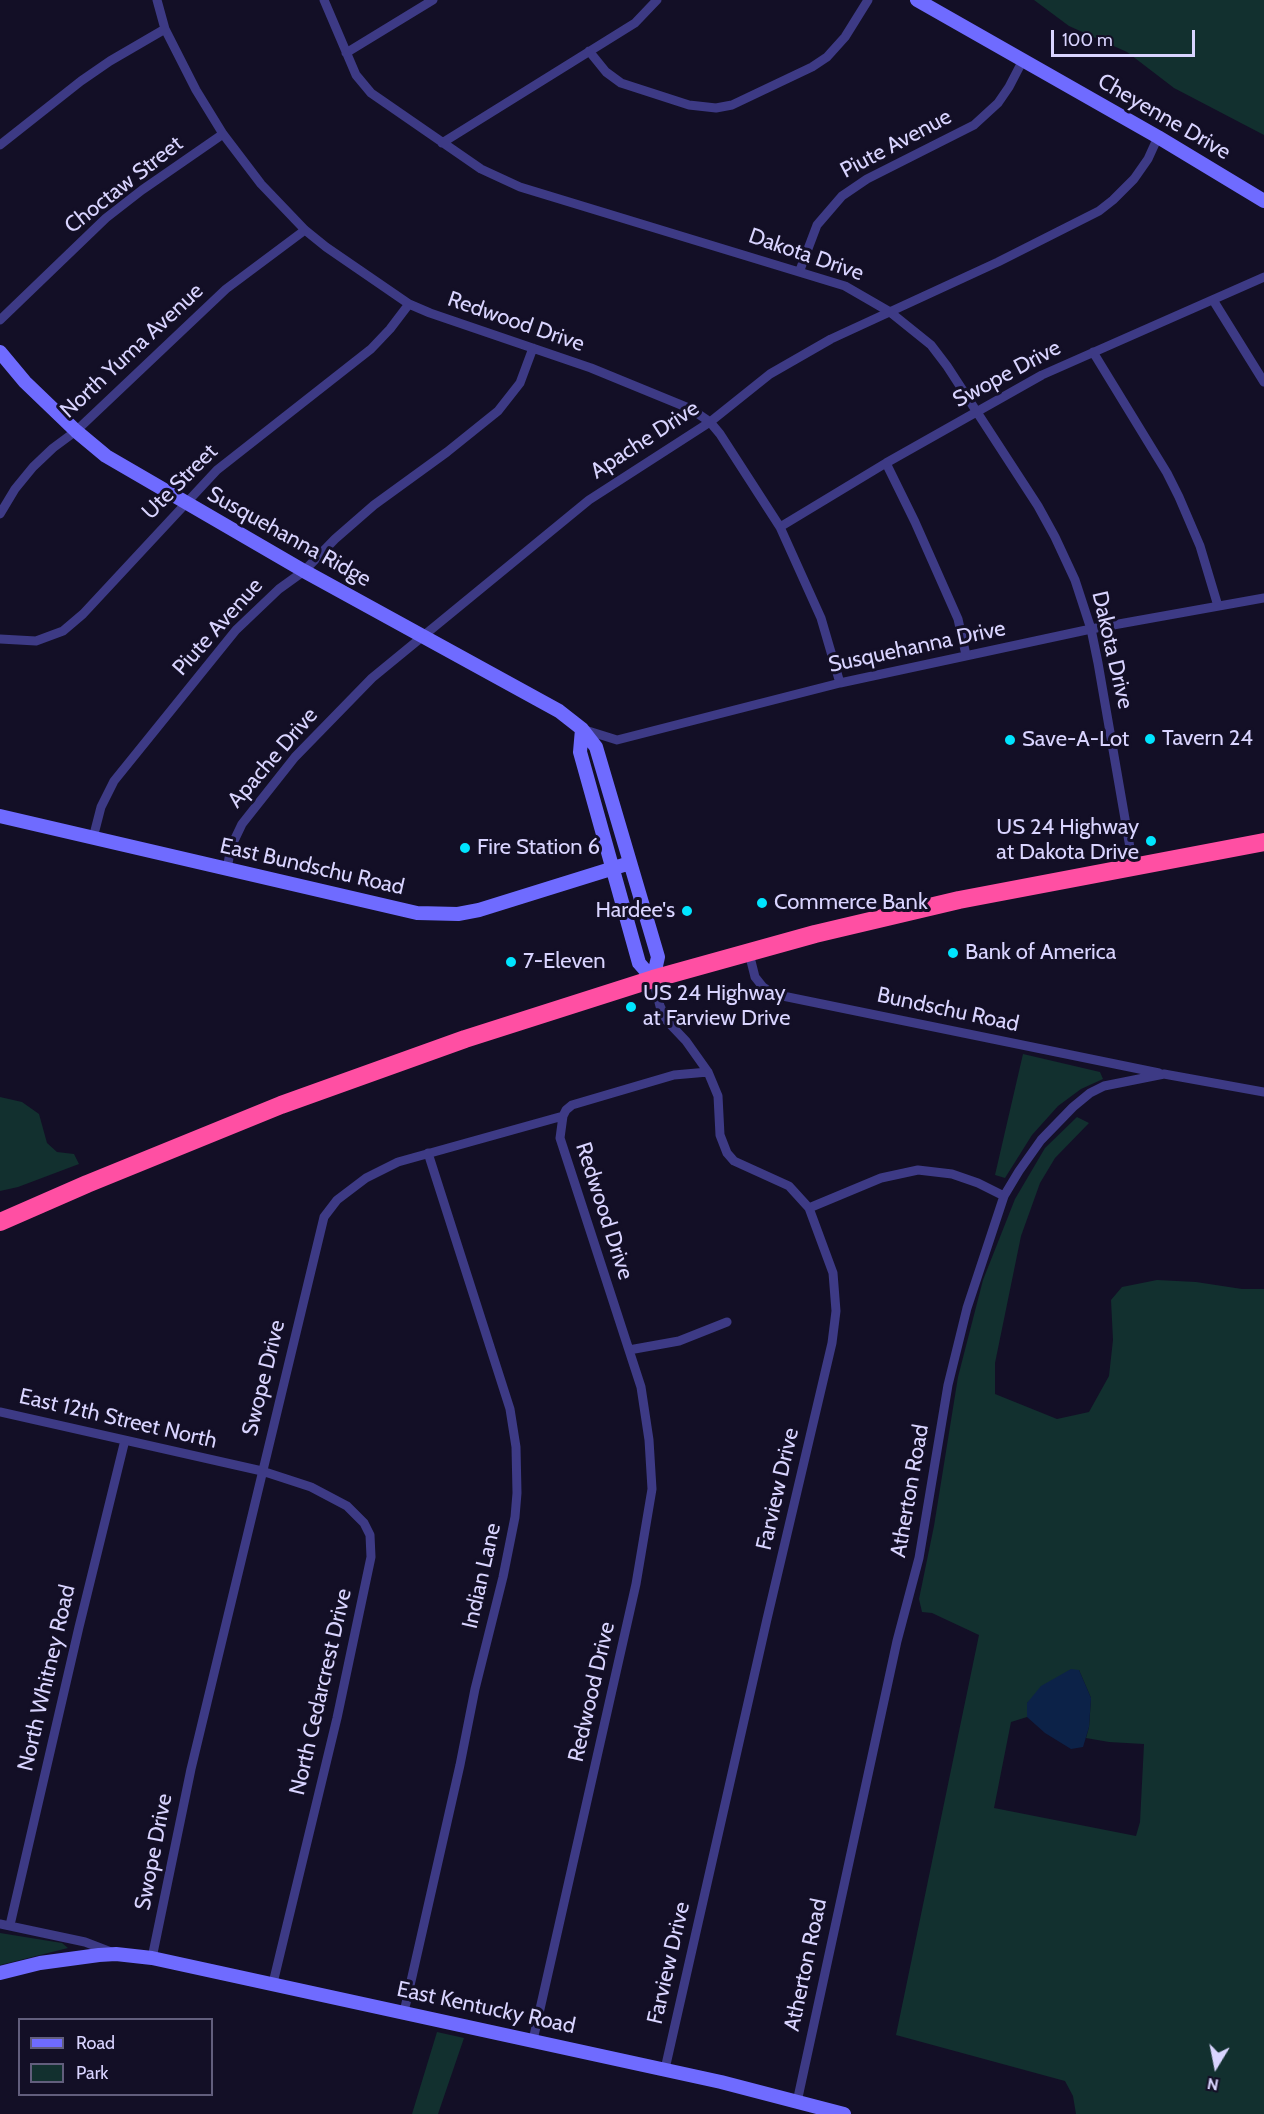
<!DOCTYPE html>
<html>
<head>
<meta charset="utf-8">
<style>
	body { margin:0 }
	#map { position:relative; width:1264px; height:2114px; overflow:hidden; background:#130f26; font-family:Cabin,sans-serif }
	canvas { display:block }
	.legend { position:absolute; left:18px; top:2018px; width:195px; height:78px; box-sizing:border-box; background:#130f26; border:2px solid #625e7d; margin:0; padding:8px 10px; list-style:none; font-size:18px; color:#d9d4ff }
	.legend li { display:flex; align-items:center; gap:12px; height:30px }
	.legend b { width:30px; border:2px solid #625e7d }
	.north { position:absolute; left:1186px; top:2036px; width:60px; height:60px; -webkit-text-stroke:4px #130f26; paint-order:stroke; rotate:190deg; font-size:16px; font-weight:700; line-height:24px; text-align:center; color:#d9d4ff }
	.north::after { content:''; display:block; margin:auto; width:21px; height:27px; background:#d9d4ff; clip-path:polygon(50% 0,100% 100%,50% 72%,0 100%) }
	.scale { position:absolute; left:1051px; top:30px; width:144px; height:27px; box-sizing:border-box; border:3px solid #d9d4ff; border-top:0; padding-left:8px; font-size:18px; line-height:21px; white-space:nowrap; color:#d9d4ff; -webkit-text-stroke:4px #130f26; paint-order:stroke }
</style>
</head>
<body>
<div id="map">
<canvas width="1264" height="2114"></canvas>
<ul class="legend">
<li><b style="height:8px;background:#6f6bff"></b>Road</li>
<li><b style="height:16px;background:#12302f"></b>Park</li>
</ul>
<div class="north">N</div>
<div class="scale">100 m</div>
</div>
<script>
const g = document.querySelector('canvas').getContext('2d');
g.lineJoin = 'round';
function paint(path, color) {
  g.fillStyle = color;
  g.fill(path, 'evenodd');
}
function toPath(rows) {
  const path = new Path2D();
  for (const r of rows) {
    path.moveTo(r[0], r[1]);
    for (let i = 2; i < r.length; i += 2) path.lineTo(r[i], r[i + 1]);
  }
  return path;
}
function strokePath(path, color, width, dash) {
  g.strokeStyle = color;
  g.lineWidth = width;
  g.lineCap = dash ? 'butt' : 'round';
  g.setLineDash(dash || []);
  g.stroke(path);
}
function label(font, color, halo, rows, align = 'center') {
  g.font = font + ' Cabin,sans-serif';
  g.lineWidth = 6;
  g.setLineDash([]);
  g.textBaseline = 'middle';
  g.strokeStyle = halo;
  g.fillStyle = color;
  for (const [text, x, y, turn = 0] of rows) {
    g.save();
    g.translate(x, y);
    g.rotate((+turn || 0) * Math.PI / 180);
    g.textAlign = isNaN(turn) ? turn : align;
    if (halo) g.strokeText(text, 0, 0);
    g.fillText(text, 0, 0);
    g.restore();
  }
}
const green = toPath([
	[1034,0,1264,0,1264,135,1174,88,1127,52,1069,26],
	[1023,1054,1100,1072,1103,1079,1081,1089,1058,1106,1032,1135,1005,1178,995,1175],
	[0,1097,22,1102,39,1114,47,1143,57,1152,74,1154,79,1164,18,1187,0,1191],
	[1077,1117,1089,1123,1055,1158,1040,1183,1021,1236,995,1363,995,1394,1057,1419,1089,1412,1109,1376,1113,1340,1111,1300,1122,1287,1157,1280,1196,1282,1242,1289,1264,1289,1264,2114,1076,2114,1073,2096,1065,2081,896,2035,979,1635,932,1613,922,1612,919,1599,934,1526,958,1377,983,1280,1015,1199,1045,1148],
	[1079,1670,1091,1698,1089,1727,1086,1738,1109,1742,1144,1744,1140,1822,1136,1836,994,1808,1011,1722,1027,1717,1027,1703],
	[0,1933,62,1943,68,1948,0,1965],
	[437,2032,464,2038,438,2114,412,2114]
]);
const water = toPath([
	[1071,1669,1079,1670,1091,1698,1089,1727,1083,1747,1071,1749,1045,1733,1027,1717,1027,1703,1041,1686]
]);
const street = toPath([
	[157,0,165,29,196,90,223,134,261,184,305,230,326,247,409,304,430,313,591,368,691,409,710,422,720,434,780,527,821,618,840,683],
	[324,0,356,75,371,93,481,169,520,187,845,286,890,312,931,345,947,366,1038,506,1055,537,1075,580,1091,629,1098,663,1133,865],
	[589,51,606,72,621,83,689,105,716,108,732,105,812,67,827,57,845,37,868,0],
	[346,53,433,0],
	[442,143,635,23,657,0],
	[0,145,81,81,110,61,165,29],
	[800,270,817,225,842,196,867,179,974,125,998,103,1009,87,1023,60],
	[1213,300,1264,382],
	[0,320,106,218,142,190,223,134],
	[1093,352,1167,473,1179,497,1200,546,1218,606],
	[886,463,915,522,958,619,966,655],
	[0,514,15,489,33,467,53,448,76,431,226,289,305,230],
	[780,527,886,463,1042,375,1264,277],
	[0,639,36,641,63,631,83,614,217,470,371,349,390,329,409,304],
	[585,730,617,740,840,683,1091,629,1264,598],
	[93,838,101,807,114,781,236,630,279,589,304,571,335,539,374,505,447,452,498,411,520,383,533,348],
	[227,869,231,847,242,824,295,757,372,678,589,500,710,422,770,374,831,339,998,262,1099,211,1113,200,1134,179,1148,159,1158,137],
	[749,953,755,977,763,987,773,994,1159,1073],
	[653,979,660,1006,667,1021,686,1041,708,1072,718,1096,720,1135,727,1153,734,1161,789,1186,809,1208,833,1273,836,1311,832,1343,767,1619,665,2069],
	[809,1208,881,1178,918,1170,952,1174,978,1183,1004,1196],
	[629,1350,679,1341,727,1322],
	[0,1412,262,1471,311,1487,347,1506,364,1523,370,1535,371,1557,337,1718,273,1983],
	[0,1924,85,1942,111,1952],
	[10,1925,79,1627,125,1440],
	[152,1958,191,1769,324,1217,337,1200,366,1178,398,1162,563,1116,566,1110,572,1105,674,1075,708,1072],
	[404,2012,460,1765,475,1689,503,1577,515,1517,517,1493,516,1447,510,1409,428,1153],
	[533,2040,636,1584,652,1489,649,1440,641,1387,560,1138,563,1116],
	[797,2102,897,1641,919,1558,948,1385,967,1308,1004,1196,1019,1171,1041,1140,1073,1107,1090,1093,1104,1086,1164,1074,1264,1092]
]);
const secondary = toPath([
	[917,0,1158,137,1264,201],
	[0,352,25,382,76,431,106,456,304,571,559,711,582,729,596,747,658,957,653,979],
	[582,729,580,752,639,963,653,979],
	[0,816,417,913,458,914,479,910,630,863],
	[0,1973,40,1963,99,1955,116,1954,152,1958,721,2082,844,2114]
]);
const highway = toPath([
	[0,1222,87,1184,281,1105,465,1039,653,979,815,934,959,900,1264,842]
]);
const markers = [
	[1150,739,6,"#00e5ff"],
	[1010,740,6,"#00e5ff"],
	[1151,841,6,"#00e5ff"],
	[465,848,6,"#00e5ff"],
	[762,903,6,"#00e5ff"],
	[687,911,6,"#00e5ff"],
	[953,953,6,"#00e5ff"],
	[511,962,6,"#00e5ff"],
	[631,1007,6,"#00e5ff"]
];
const streetNames = [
	["Cheyenne Drive",1164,117,30],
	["Piute Avenue",896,144,-28],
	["Choctaw Street",124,185,-38],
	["Dakota Drive",806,255,19],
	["Redwood Drive",516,322,19],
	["North Yuma Avenue",132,351,-43],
	["Swope Drive",1007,374,-28],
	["Apache Drive",645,440,-33],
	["Ute Street",180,482,-45],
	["Susquehanna Ridge",289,537,29],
	["Piute Avenue",218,627,-48],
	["Susquehanna Drive",917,647,-12],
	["Dakota Drive",1112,650,77],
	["Apache Drive",273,758,-49],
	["East Bundschu Road",312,867,13],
	["Bundschu Road",948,1010,12],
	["Redwood Drive",604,1211,72],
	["Swope Drive",264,1378,-76],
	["East 12th Street North",118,1419,13],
	["Farview Drive",778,1489,-77],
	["Atherton Road",910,1491,-80],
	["Indian Lane",482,1576,-77],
	["North Whitney Road",47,1678,-77],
	["North Cedarcrest Drive",321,1692,-77],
	["Redwood Drive",592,1692,-77],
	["Swope Drive",154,1852,-79],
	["Farview Drive",669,1963,-77],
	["Atherton Road",806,1965,-78],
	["East Kentucky Road",486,2008,12]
];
const poiNames = [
	["Tavern 24",1162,739],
	["Save-A-Lot",1022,740],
	["US 24 Highway",1139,828,"right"],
	["at Dakota Drive",1139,853,"right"],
	["Fire Station 6",477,848],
	["Commerce Bank",774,903],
	["Hardee's",675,911,"right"],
	["Bank of America",965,953],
	["7-Eleven",523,962],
	["US 24 Highway",643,994],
	["at Farview Drive",643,1019]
];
paint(green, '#12302f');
paint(water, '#0c2248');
strokePath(street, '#3d3a85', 9);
strokePath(secondary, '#6f6bff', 14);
strokePath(highway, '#ff4fa3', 18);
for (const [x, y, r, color] of markers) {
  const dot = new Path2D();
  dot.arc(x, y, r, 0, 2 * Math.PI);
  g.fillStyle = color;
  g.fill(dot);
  strokePath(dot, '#130f26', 2);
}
label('22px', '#d9d4ff', '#130f26', streetNames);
label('22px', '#d9d4ff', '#130f26', poiNames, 'left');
</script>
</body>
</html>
